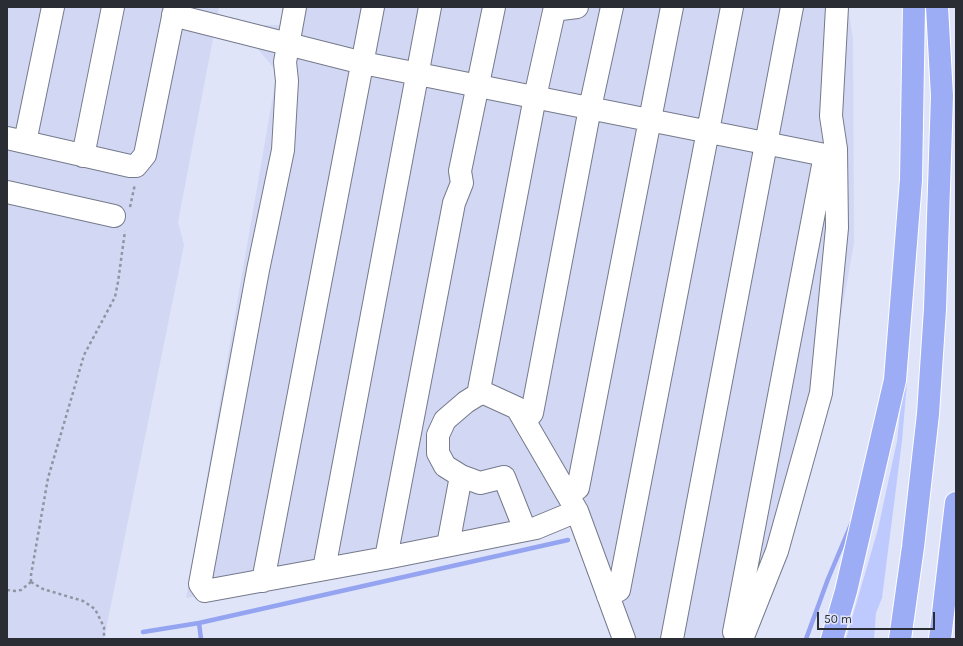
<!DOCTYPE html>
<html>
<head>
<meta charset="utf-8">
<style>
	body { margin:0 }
	#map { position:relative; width:963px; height:646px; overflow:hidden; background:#dfe4f9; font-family:Karla,sans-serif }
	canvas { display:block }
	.frame { position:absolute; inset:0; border:8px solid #2b2d35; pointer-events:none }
	.scale { position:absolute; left:817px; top:612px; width:118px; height:18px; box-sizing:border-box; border:2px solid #2b2d35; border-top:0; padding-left:5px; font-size:12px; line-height:14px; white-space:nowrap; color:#2b2d35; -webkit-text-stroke:3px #dfe4f9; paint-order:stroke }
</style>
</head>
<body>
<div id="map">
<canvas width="963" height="646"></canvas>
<div class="frame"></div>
<div class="scale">50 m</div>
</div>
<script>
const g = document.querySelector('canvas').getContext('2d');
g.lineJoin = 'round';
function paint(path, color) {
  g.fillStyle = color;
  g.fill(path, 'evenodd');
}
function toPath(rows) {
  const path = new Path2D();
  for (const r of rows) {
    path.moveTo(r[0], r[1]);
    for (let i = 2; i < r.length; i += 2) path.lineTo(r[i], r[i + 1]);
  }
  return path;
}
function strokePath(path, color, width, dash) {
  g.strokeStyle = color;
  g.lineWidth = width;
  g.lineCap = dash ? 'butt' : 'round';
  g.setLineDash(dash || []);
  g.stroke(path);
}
const built = toPath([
	[7,7,219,7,178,222,184,245,104,639,7,639],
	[284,7,848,7,853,39,854,243,826,398,749,639,616,639,576,525,186,598,277,72,257,48,261,25,281,25]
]);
const green = toPath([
	[907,382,902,441,882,598,876,613,874,639,846,639,878,529,897,441,903,384]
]);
const stream = toPath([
	[199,623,201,639],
	[143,632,199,623,568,540],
	[806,639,828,579,852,522]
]);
const path = toPath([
	[130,207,135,184],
	[31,582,31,575,48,478,84,355,115,297,118,282,125,231],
	[31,582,43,589,83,601,95,609,104,627,104,639],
	[7,590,15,591,21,590,31,582]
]);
const minor = toPath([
	[295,7,285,62,287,81,283,150,258,270,200,584,205,591,391,557,536,528,577,511],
	[560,7,561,9,577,7],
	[173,15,363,63,835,157],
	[7,138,130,166,136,166,145,155,175,7],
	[25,142,53,7],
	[83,156,113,7],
	[7,192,114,216],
	[478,395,535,97,555,7],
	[525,421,532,413,590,108,612,7],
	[568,495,578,488,672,7],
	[525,530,504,477,480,483,461,476,445,466,438,453,438,435,445,420,466,402,482,392,517,408,577,511,624,639],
	[448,545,461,476],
	[386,558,454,203,462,183,460,171,494,7],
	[324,569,430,7],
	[263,581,373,7],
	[608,596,619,590,732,7],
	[734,632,825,155],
	[672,639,792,7],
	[742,639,777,551,821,393,837,228,836,149,831,116,837,7]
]);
const highway = toPath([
	[832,639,846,591,895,380,911,180,914,7],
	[900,639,913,547,928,414,935,309,942,96,937,7],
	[940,639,956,503]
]);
paint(built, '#d2d8f3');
paint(green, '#becafe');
strokePath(stream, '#95a4f0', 4.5);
strokePath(minor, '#757a8c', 24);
strokePath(highway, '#fff', 24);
strokePath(path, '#9094a3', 2.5, [3, 3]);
strokePath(minor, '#fff', 22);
strokePath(highway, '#9cacf5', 22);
</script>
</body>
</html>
